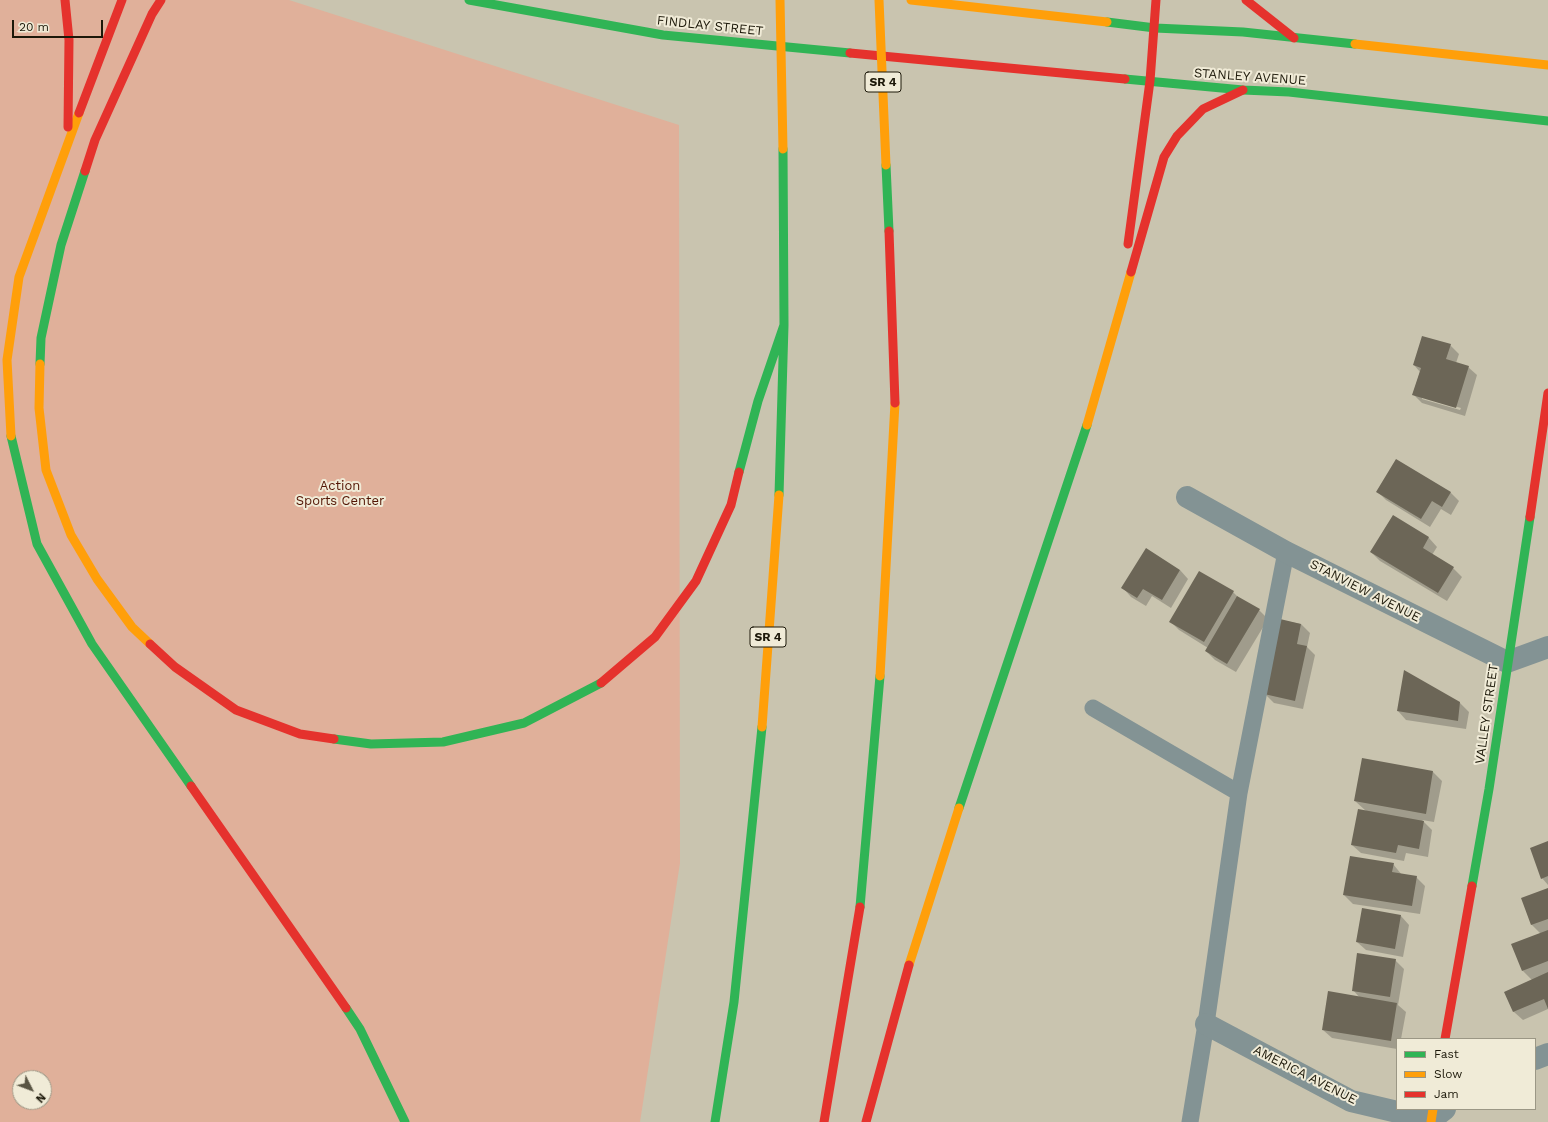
<!DOCTYPE html>
<html>
<head>
<meta charset="utf-8">
<style>
	body { margin:0 }
	#map { position:relative; width:1548px; height:1122px; overflow:hidden; background:#c9c4af; font-family:"Work Sans",sans-serif }
	canvas { display:block }
	.legend { position:absolute; left:1396px; top:1038px; width:140px; height:72px; box-sizing:border-box; background:#f0ebd7; border:1px solid #9b9785; margin:0; padding:5px 7px; list-style:none; font-size:12px; color:#1c1809 }
	.legend li { display:flex; align-items:center; gap:8px; height:20px }
	.legend b { width:20px; border:1px solid #9b9785 }
	.north { position:absolute; left:12px; top:1070px; width:40px; height:40px; box-sizing:border-box; background:#f0ebd7; border:1px solid #9b9785; border-radius:50%; rotate:132deg; font-size:11px; font-weight:700; line-height:16px; text-align:center; color:#1c1809 }
	.north::after { content:''; display:block; margin:auto; width:14px; height:18px; background:#595443; clip-path:polygon(50% 0,100% 100%,50% 72%,0 100%) }
	.scale { position:absolute; left:12px; top:20px; width:91px; height:18px; box-sizing:border-box; border:2px solid #1c1809; border-top:0; padding-left:5px; font-size:12px; line-height:14px; white-space:nowrap; color:#1c1809; -webkit-text-stroke:3px #f0ebd7; paint-order:stroke }
</style>
</head>
<body>
<div id="map">
<canvas width="1548" height="1122"></canvas>
<ul class="legend">
<li><b style="height:5px;background:#30b455"></b>Fast</li>
<li><b style="height:5px;background:#ff9f0a"></b>Slow</li>
<li><b style="height:5px;background:#e5322d"></b>Jam</li>
</ul>
<div class="north">N</div>
<div class="scale">20 m</div>
</div>
<script>
const g = document.querySelector('canvas').getContext('2d');
g.lineJoin = 'round';
function paint(path, color) {
  g.fillStyle = color;
  g.fill(path, 'evenodd');
}
function toPath(rows) {
  const path = new Path2D();
  for (const r of rows) {
    path.moveTo(r[0], r[1]);
    for (let i = 2; i < r.length; i += 2) path.lineTo(r[i], r[i + 1]);
  }
  return path;
}
function strokePath(path, color, width, dash) {
  g.strokeStyle = color;
  g.lineWidth = width;
  g.lineCap = dash ? 'butt' : 'round';
  g.setLineDash(dash || []);
  g.stroke(path);
}
function label(font, color, halo, rows, align = 'center') {
  g.font = font + ' "Work Sans",sans-serif';
  g.lineWidth = 4;
  g.setLineDash([]);
  g.textBaseline = 'middle';
  g.strokeStyle = halo;
  g.fillStyle = color;
  for (const [text, x, y, turn = 0] of rows) {
    g.save();
    g.translate(x, y);
    g.rotate((+turn || 0) * Math.PI / 180);
    g.textAlign = isNaN(turn) ? turn : align;
    if (halo) g.strokeText(text, 0, 0);
    g.fillText(text, 0, 0);
    g.restore();
  }
}
const green = toPath([
	[0,0,289,0,679,125,680,863,640,1122,0,1122],
	[20,1078,44,1078,44,1102,20,1102]
]);
const shadow = toPath([
	[1450,345,1459,354,1456,363,1468,367,1477,375,1465,416,1422,403,1413,394,1420,372,1414,365],
	[1422,397,1461,408,1460,410,1422,399],
	[1396,460,1451,493,1459,501,1451,515,1441,509,1430,527,1386,500,1378,492],
	[1393,516,1429,538,1437,547,1432,555,1453,568,1462,577,1447,601,1380,561,1371,552],
	[1180,570,1188,579,1171,608,1152,596,1146,606,1131,597,1123,588],
	[1233,592,1240,599,1259,610,1268,619,1236,672,1215,660,1206,651,1208,648,1179,630,1171,622],
	[1281,620,1301,624,1310,633,1307,647,1315,655,1303,709,1274,703,1265,694],
	[1460,703,1469,712,1466,729,1406,720,1398,711],
	[1363,759,1433,772,1442,781,1434,822,1422,820,1432,830,1428,857,1406,853,1404,861,1361,853,1352,845,1366,811,1355,801],
	[1548,843,1548,885,1542,878],
	[1393,864,1402,875,1416,877,1425,886,1420,914,1353,904,1344,895],
	[1548,889,1548,1009,1523,1020,1514,1012,1505,992,1532,980,1523,971,1541,934,1531,924],
	[1401,916,1409,925,1403,957,1366,950,1357,942],
	[1395,960,1404,969,1398,1005,1406,1012,1401,1039,1397,1039,1397,1049,1332,1038,1323,1030,1360,998,1353,990]
]);
const building = toPath([
	[1422,336,1451,344,1446,359,1469,366,1456,408,1412,395,1421,368,1413,365],
	[1396,459,1451,492,1442,507,1432,501,1421,519,1376,492],
	[1393,515,1429,537,1423,548,1454,567,1438,593,1370,552],
	[1146,548,1180,570,1162,600,1143,589,1137,598,1121,588],
	[1199,571,1234,591,1204,642,1169,622],
	[1237,596,1260,609,1227,664,1205,651],
	[1280,619,1301,624,1297,644,1307,646,1295,701,1264,694],
	[1404,670,1460,702,1458,721,1397,711],
	[1362,758,1433,771,1426,814,1354,801],
	[1358,809,1424,821,1419,849,1398,845,1396,853,1351,845],
	[1548,841,1548,876,1541,879,1530,848],
	[1350,856,1394,863,1392,872,1417,876,1412,906,1343,895],
	[1548,888,1548,919,1531,925,1521,898],
	[1362,908,1401,915,1395,949,1356,942],
	[1548,930,1548,961,1522,971,1511,944],
	[1357,953,1396,959,1390,997,1352,991],
	[1548,972,1548,1009,1544,999,1513,1012,1504,992],
	[1328,991,1397,1003,1391,1041,1322,1030]
]);
const lane = toPath([
	[1093,708,1239,793],
	[1190,1122,1206,1024,1239,793,1286,552]
]);
const street = toPath([
	[1187,497,1286,552,1507,662,1548,647],
	[1206,1024,1351,1101,1431,1120,1445,1109],
	[1535,1059,1548,1054]
]);
const fast = toPath([
	[469,0,663,35,850,53],
	[1107,22,1155,28,1243,32,1355,44],
	[1125,79,1243,90,1289,92,1548,121],
	[886,165,889,231],
	[40,364,41,338,61,245,85,171],
	[11,436,37,544,92,644,191,786],
	[739,472,758,401,784,325],
	[779,495,784,325,783,149],
	[334,739,371,744,443,742,524,723,601,683],
	[959,808,1087,425],
	[1472,886,1489,789,1530,517],
	[860,907,880,676],
	[346,1008,360,1029,405,1122],
	[715,1122,734,1002,762,727]
]);
const slow = toPath([
	[911,0,1107,22],
	[1355,44,1548,65],
	[40,364,39,408,46,470,71,535,97,579,132,627,150,644],
	[1087,425,1131,272],
	[11,436,7,360,19,277,79,113],
	[880,676,895,403],
	[762,727,779,495],
	[909,965,959,808],
	[1431,1122,1433,1109]
]);
const jam = toPath([
	[65,0,69,40,68,127],
	[1246,0,1294,38],
	[850,53,1125,79],
	[79,113,122,0],
	[85,171,95,140,152,14,161,0],
	[889,231,895,403],
	[1128,244,1150,81,1156,0],
	[1131,272,1164,157,1177,136,1203,109,1243,90],
	[1530,517,1548,393],
	[150,644,175,667,236,710,300,734,334,739],
	[601,683,655,637,696,581,731,505,739,472],
	[191,786,346,1008],
	[1445,1039,1472,886],
	[824,1122,860,907],
	[866,1122,909,965]
]);
const slowBridge = toPath([
	[780,0,783,149],
	[879,0,886,165]
]);
const shields = [
	[883,82,36],
	[768,637,36]
];
const shieldNames = [
	["SR 4",883,82],
	["SR 4",768,637]
];
const streetNames = [
	["FINDLAY STREET",710,26,6],
	["STANLEY AVENUE",1250,77,4],
	["STANVIEW AVENUE",1365,591,27],
	["VALLEY STREET",1487,714,-82],
	["AMERICA AVENUE",1305,1075,27]
];
const parkNames = [
	["Action",340,486],
	["Sports Center",340,501]
];
paint(green, '#e0b09a');
paint(shadow, '#0003');
paint(building, '#6c6657');
strokePath(lane, '#839394', 17);
strokePath(street, '#839394', 22);
strokePath(fast, '#30b455', 9);
strokePath(slow, '#ff9f0a', 9);
strokePath(jam, '#e5322d', 9);
strokePath(slowBridge, '#ff9f0a', 9);
for (const [x, y, w] of shields) {
  const box = new Path2D();
  box.roundRect(x - w / 2, y - 10, w, 20, 3);
  g.fillStyle = '#f0ebd7';
  g.fill(box);
  strokePath(box, '#1c1809', 1);
}
label('bold 12px', '#1c1809', null, shieldNames);
label('13px', '#1c1809', '#f0ebd7', streetNames);
label('13px', '#531504', '#f0ebd7', parkNames);
</script>
</body>
</html>
